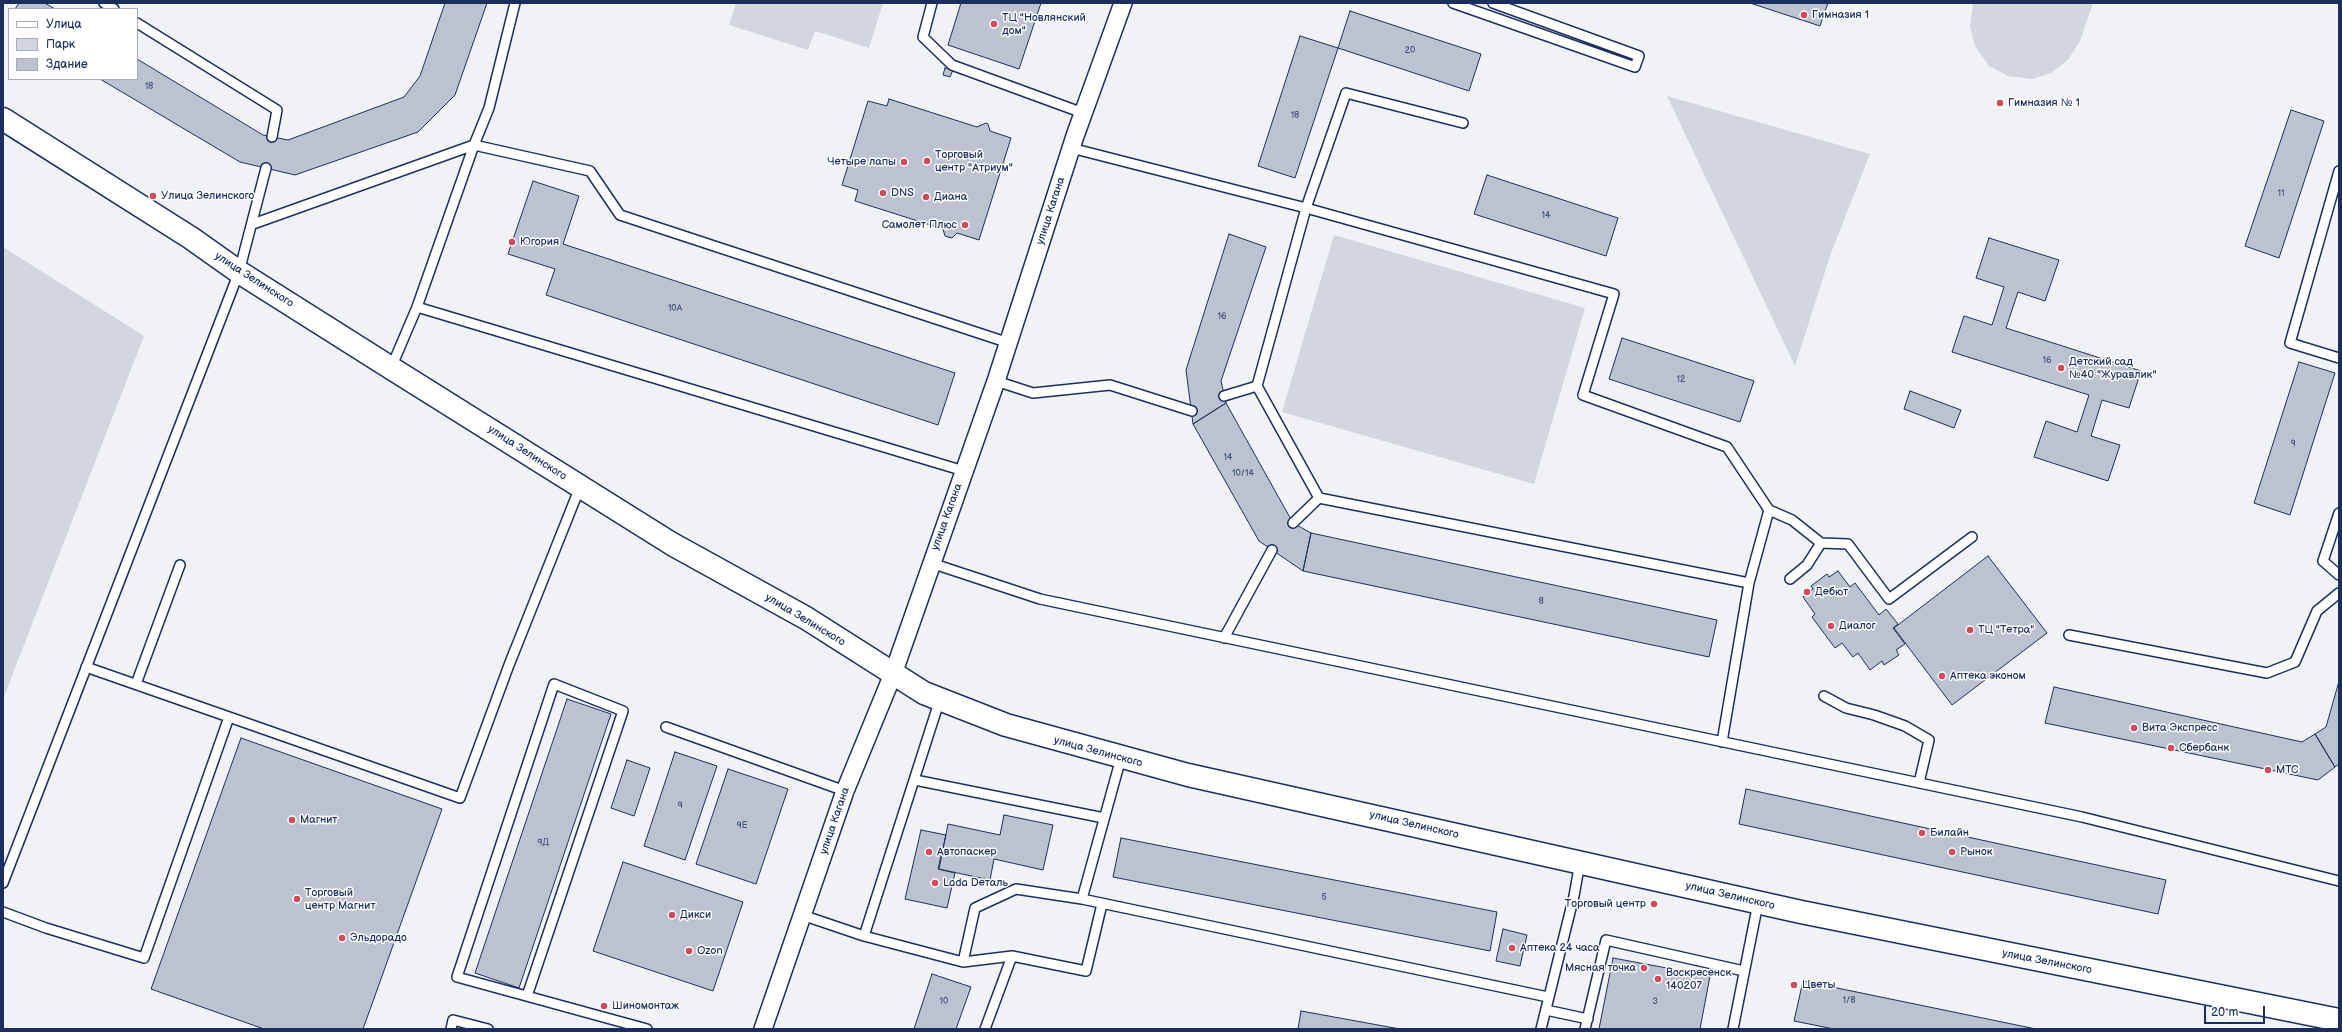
<!DOCTYPE html>
<html>
<head>
<meta charset="utf-8">
<style>
	body { margin:0 }
	#map { position:relative; width:2342px; height:1032px; overflow:hidden; background:#f1f2f5; font-family:"Balsamiq Sans",sans-serif }
	canvas { display:block }
	.frame { position:absolute; inset:0; border:4px solid #1b2f5e; pointer-events:none }
	.legend { position:absolute; left:8px; top:8px; width:130px; height:72px; box-sizing:border-box; background:#fff; border:1px solid #a4acbf; margin:0; padding:5px 7px; list-style:none; font-size:12px; color:#1b2f5e }
	.legend li { display:flex; align-items:center; gap:8px; height:20px }
	.legend b { width:20px; border:1px solid #a4acbf }
	.scale { position:absolute; left:2204px; top:1006px; width:61px; height:18px; box-sizing:border-box; border:2px solid #1b2f5e; border-top:0; padding-left:5px; font-size:12px; line-height:14px; white-space:nowrap; color:#1b2f5e; -webkit-text-stroke:3px #fff; paint-order:stroke }
</style>
</head>
<body>
<div id="map">
<canvas width="2342" height="1032"></canvas>
<div class="frame"></div>
<ul class="legend">
<li><b style="height:5px;background:#fff"></b>Улица</li>
<li><b style="height:11px;background:#d2d6df"></b>Парк</li>
<li><b style="height:11px;background:#bcc2d0"></b>Здание</li>
</ul>
<div class="scale">20 m</div>
</div>
<script>
const g = document.querySelector('canvas').getContext('2d');
g.lineJoin = 'round';
function paint(path, color) {
  g.fillStyle = color;
  g.fill(path, 'evenodd');
}
function toPath(rows) {
  const path = new Path2D();
  for (const r of rows) {
    path.moveTo(r[0], r[1]);
    for (let i = 2; i < r.length; i += 2) path.lineTo(r[i], r[i + 1]);
  }
  return path;
}
function strokePath(path, color, width, dash) {
  g.strokeStyle = color;
  g.lineWidth = width;
  g.lineCap = dash ? 'butt' : 'round';
  g.setLineDash(dash || []);
  g.stroke(path);
}
function label(font, color, halo, rows, align = 'center') {
  g.font = font + ' "Balsamiq Sans",sans-serif';
  g.lineWidth = 3;
  g.setLineDash([]);
  g.textBaseline = 'middle';
  g.strokeStyle = halo;
  g.fillStyle = color;
  for (const [text, x, y, turn = 0] of rows) {
    g.save();
    g.translate(x, y);
    g.rotate((+turn || 0) * Math.PI / 180);
    g.textAlign = isNaN(turn) ? turn : align;
    if (halo) g.strokeText(text, 0, 0);
    g.fillText(text, 0, 0);
    g.restore();
  }
}
const green = toPath([
	[736,3,883,3,869,48,815,31,808,50,729,25],
	[1973,3,2093,3,2080,41,2068,60,2051,73,2032,79,2008,76,1989,66,1975,46,1970,27],
	[1667,96,1870,154,1831,253,1795,366],
	[1334,235,1585,308,1534,484,1282,412],
	[3,247,144,336,3,699]
]);
const building = toPath([
	[19,3,45,3,55,9,15,9,19,3],
	[445,3,487,3,455,95,418,132,295,175,240,162,100,79,137,79,137,59,263,135,288,140,404,97,420,76,445,3],
	[961,3,1041,3,1019,69,948,45,961,3],
	[1750,3,1828,3,1820,26,1750,3],
	[1350,11,1481,54,1469,91,1338,48,1350,11],
	[1300,36,1338,48,1295,178,1258,166,1300,36],
	[945,68,953,70,950,77,943,75,945,68],
	[889,99,977,127,986,123,988,124,990,131,1011,138,979,240,957,233,952,238,948,237,945,236,943,229,855,201,858,190,842,185,868,101,887,106,889,99],
	[2291,110,2324,121,2279,258,2245,246,2291,110],
	[1487,175,1618,218,1606,256,1474,214,1487,175],
	[533,181,579,196,563,244,955,373,938,425,546,295,555,269,508,254,533,181],
	[1229,234,1266,247,1221,381,1226,403,1193,424,1186,370,1229,234],
	[1989,238,2059,260,2045,301,2018,292,2006,328,2141,371,2129,408,2102,400,2091,436,2120,445,2108,481,2034,457,2046,421,2077,432,2089,395,1952,352,1964,316,1992,325,2004,287,1976,278,1989,238],
	[1622,338,1754,381,1740,422,1609,379,1622,338],
	[2299,362,2335,373,2290,515,2254,503,2299,362],
	[1910,391,1961,410,1954,428,1904,409,1910,391],
	[1226,403,1293,523,1311,533,1303,571,1259,541,1193,424,1226,403],
	[1311,533,1717,620,1709,657,1303,571,1311,533],
	[1988,556,2047,633,1952,705,1894,628,1988,556],
	[1838,571,1850,587,1855,583,1879,615,1886,609,1898,624,1893,628,1905,644,1896,650,1899,655,1884,665,1882,661,1870,670,1858,653,1853,657,1842,643,1835,648,1812,617,1815,614,1803,597,1813,589,1811,586,1827,574,1829,577,1838,571],
	[2339,681,2339,764,2335,767,2315,734,2326,727,2339,681],
	[2054,687,2302,742,2315,734,2335,767,2318,780,2045,723,2054,687],
	[567,699,611,714,519,988,475,973,567,699],
	[241,738,442,809,363,1029,264,1029,151,989,241,738],
	[675,752,717,766,685,860,644,846,675,752],
	[627,760,650,768,634,816,611,808,627,760],
	[728,769,788,789,756,884,696,864,728,769],
	[1746,789,2166,880,2158,914,1739,824,1746,789],
	[1004,815,1053,825,1043,870,994,859,990,880,939,869,948,824,1000,835,1004,815],
	[921,830,946,835,938,869,955,873,947,908,905,899,921,830],
	[1121,838,1497,912,1490,951,1113,877,1121,838],
	[623,862,743,902,713,991,593,951,623,862],
	[1503,929,1527,935,1520,966,1496,961,1503,929],
	[1613,958,1710,976,1700,1029,1599,1029,1613,958],
	[932,974,971,987,956,1029,914,1029,932,974],
	[1803,981,2036,1029,1834,1029,1794,1021,1803,981],
	[1301,1011,1400,1029,1298,1029,1301,1011]
]);
const lane = toPath([
	[104,3,114,9],
	[932,3,923,37,952,65,1083,113],
	[1453,3,1635,67,1639,56,1493,3],
	[137,23,277,110,272,137],
	[1463,123,1346,93,1306,208,1614,294,1583,395,1727,447,1769,510,1792,520,1821,543,1848,544,1889,599,1972,537],
	[1071,148,1306,208,1257,386,1319,498,1749,583,1769,510],
	[2339,171,2290,343,2339,358],
	[253,224,474,145,489,108,515,3],
	[417,307,964,471],
	[391,368,417,307,474,145,590,171,620,215,1009,343],
	[996,381,1033,393,1110,385,1192,411],
	[1224,396,1257,386],
	[2339,513,2323,561,2339,575],
	[1293,523,1319,498],
	[931,563,1040,599,2082,817,2339,881],
	[1790,579,1807,565,1821,543],
	[2069,635,2267,673,2295,662,2317,611,2339,593],
	[1224,638,1272,550],
	[86,667,229,717],
	[136,684,180,565],
	[1824,696,1846,708,1874,715,1905,726,1929,740,1919,783],
	[666,727,845,791],
	[1722,742,1749,583],
	[1121,758,1082,899,1548,997],
	[915,780,1104,818],
	[3,883,239,272,266,168],
	[3,912,46,928,144,958,229,717,460,798,509,665,580,487],
	[802,915,864,936,963,962,1012,956,1086,971,1102,904],
	[864,936,940,699],
	[963,962,975,908,1016,889,1082,899],
	[527,996,623,711,554,684,457,977,647,1029],
	[1546,1010,1588,1019],
	[451,1029,453,1020,488,1029],
	[985,1029,1012,956],
	[1541,1029,1574,896,1580,862],
	[1585,1029,1606,940,1744,971],
	[1733,1029,1758,903]
]);
const street = toPath([
	[763,1029,845,791,893,674,996,381,1075,136,1123,3]
]);
const secondary = toPath([
	[3,119,191,238,239,272,391,368,672,544,806,618,924,693,1006,725,1188,775,1801,912,2339,1020]
]);
const markers = [
	[1804,15,4,"#d1495b"],
	[994,24,4,"#d1495b"],
	[2000,103,4,"#d1495b"],
	[927,161,4,"#d1495b"],
	[904,162,4,"#d1495b"],
	[883,193,4,"#d1495b"],
	[153,196,4,"#d1495b"],
	[926,197,4,"#d1495b"],
	[965,225,4,"#d1495b"],
	[512,242,4,"#d1495b"],
	[2061,368,4,"#d1495b"],
	[1807,592,4,"#d1495b"],
	[1831,626,4,"#d1495b"],
	[1970,630,4,"#d1495b"],
	[1942,676,4,"#d1495b"],
	[2134,728,4,"#d1495b"],
	[2171,748,4,"#d1495b"],
	[2268,770,4,"#d1495b"],
	[292,820,4,"#d1495b"],
	[1922,833,4,"#d1495b"],
	[929,852,4,"#d1495b"],
	[1952,852,4,"#d1495b"],
	[935,883,4,"#d1495b"],
	[297,899,4,"#d1495b"],
	[1654,904,4,"#d1495b"],
	[672,915,4,"#d1495b"],
	[342,938,4,"#d1495b"],
	[1512,948,4,"#d1495b"],
	[689,951,4,"#d1495b"],
	[1644,968,4,"#d1495b"],
	[1658,979,4,"#d1495b"],
	[1794,985,4,"#d1495b"],
	[604,1006,4,"#d1495b"]
];
const numberNames = [
	["20",1410,51],
	["18",149,87],
	["18",1295,116],
	["11",2281,194],
	["14",1546,216],
	["10А",675,309],
	["16",1222,317],
	["16",2047,361],
	["12",1681,380],
	["9",2293,444],
	["14",1228,458],
	["10/14",1243,474],
	["8",1541,602],
	["9",680,806],
	["9Е",742,826],
	["9Д",543,843],
	["5",1324,898],
	["1/8",1849,1001],
	["10",944,1002],
	["3",1655,1002]
];
const poiNames = [
	["Гимназия 1",1812,15],
	["ТЦ \"Новлянский",1002,18],
	["дом\"",1002,31],
	["Гимназия № 1",2008,103],
	["Торговый",935,155],
	["центр \"Атриум\"",935,168],
	["Четыре лапы",896,162,"right"],
	["DNS",891,193],
	["Улица Зелинского",161,196],
	["Диана",934,197],
	["Самолет Плюс",957,225,"right"],
	["Югория",520,242],
	["Детский сад",2069,362],
	["№40 \"Журавлик\"",2069,375],
	["Дебют",1815,592],
	["Диалог",1839,626],
	["ТЦ \"Тетра\"",1978,630],
	["Аптека эконом",1950,676],
	["Вита Экспресс",2142,728],
	["Сбербанк",2179,748],
	["МТС",2276,770],
	["Магнит",300,820],
	["Билайн",1930,833],
	["Автопаскер",937,852],
	["Рынок",1960,852],
	["Lada Dеталь",943,883],
	["Торговый",305,893],
	["центр Магнит",305,906],
	["Торговый центр",1646,904,"right"],
	["Дикси",680,915],
	["Эльдорадо",350,938],
	["Аптека 24 часа",1520,948],
	["Ozon",697,951],
	["Мясная точка",1636,968,"right"],
	["Воскресенск",1666,973],
	["140207",1666,986],
	["Цветы",1802,985],
	["Шиномонтаж",612,1006]
];
const streetNames = [
	["улица Кагана",1051,211,-72],
	["улица Зелинского",254,280,33],
	["улица Зелинского",527,453,33],
	["улица Кагана",947,517,-70],
	["улица Зелинского",805,620,31],
	["улица Зелинского",1098,752,15],
	["улица Кагана",835,821,-71],
	["улица Зелинского",1414,825,13],
	["улица Зелинского",1730,896,13],
	["улица Зелинского",2047,962,11]
];
paint(green, '#d2d6df');
paint(building, '#bcc2d0');
strokePath(building, '#1b2f5e', 1);
strokePath(lane, '#1b2f5e', 12);
strokePath(street, '#1b2f5e', 20);
strokePath(secondary, '#1b2f5e', 25);
strokePath(lane, '#fff', 9);
strokePath(street, '#fff', 17);
strokePath(secondary, '#fff', 22);
for (const [x, y, r, color] of markers) {
  const dot = new Path2D();
  dot.arc(x, y, r, 0, 2 * Math.PI);
  g.fillStyle = color;
  g.fill(dot);
  strokePath(dot, '#fff', 1.5);
}
label('9px', '#43547a', null, numberNames);
label('11px', '#1b2f5e', '#fff', poiNames, 'left');
label('11px', '#1b2f5e', '#fff', streetNames);
</script>
</body>
</html>
